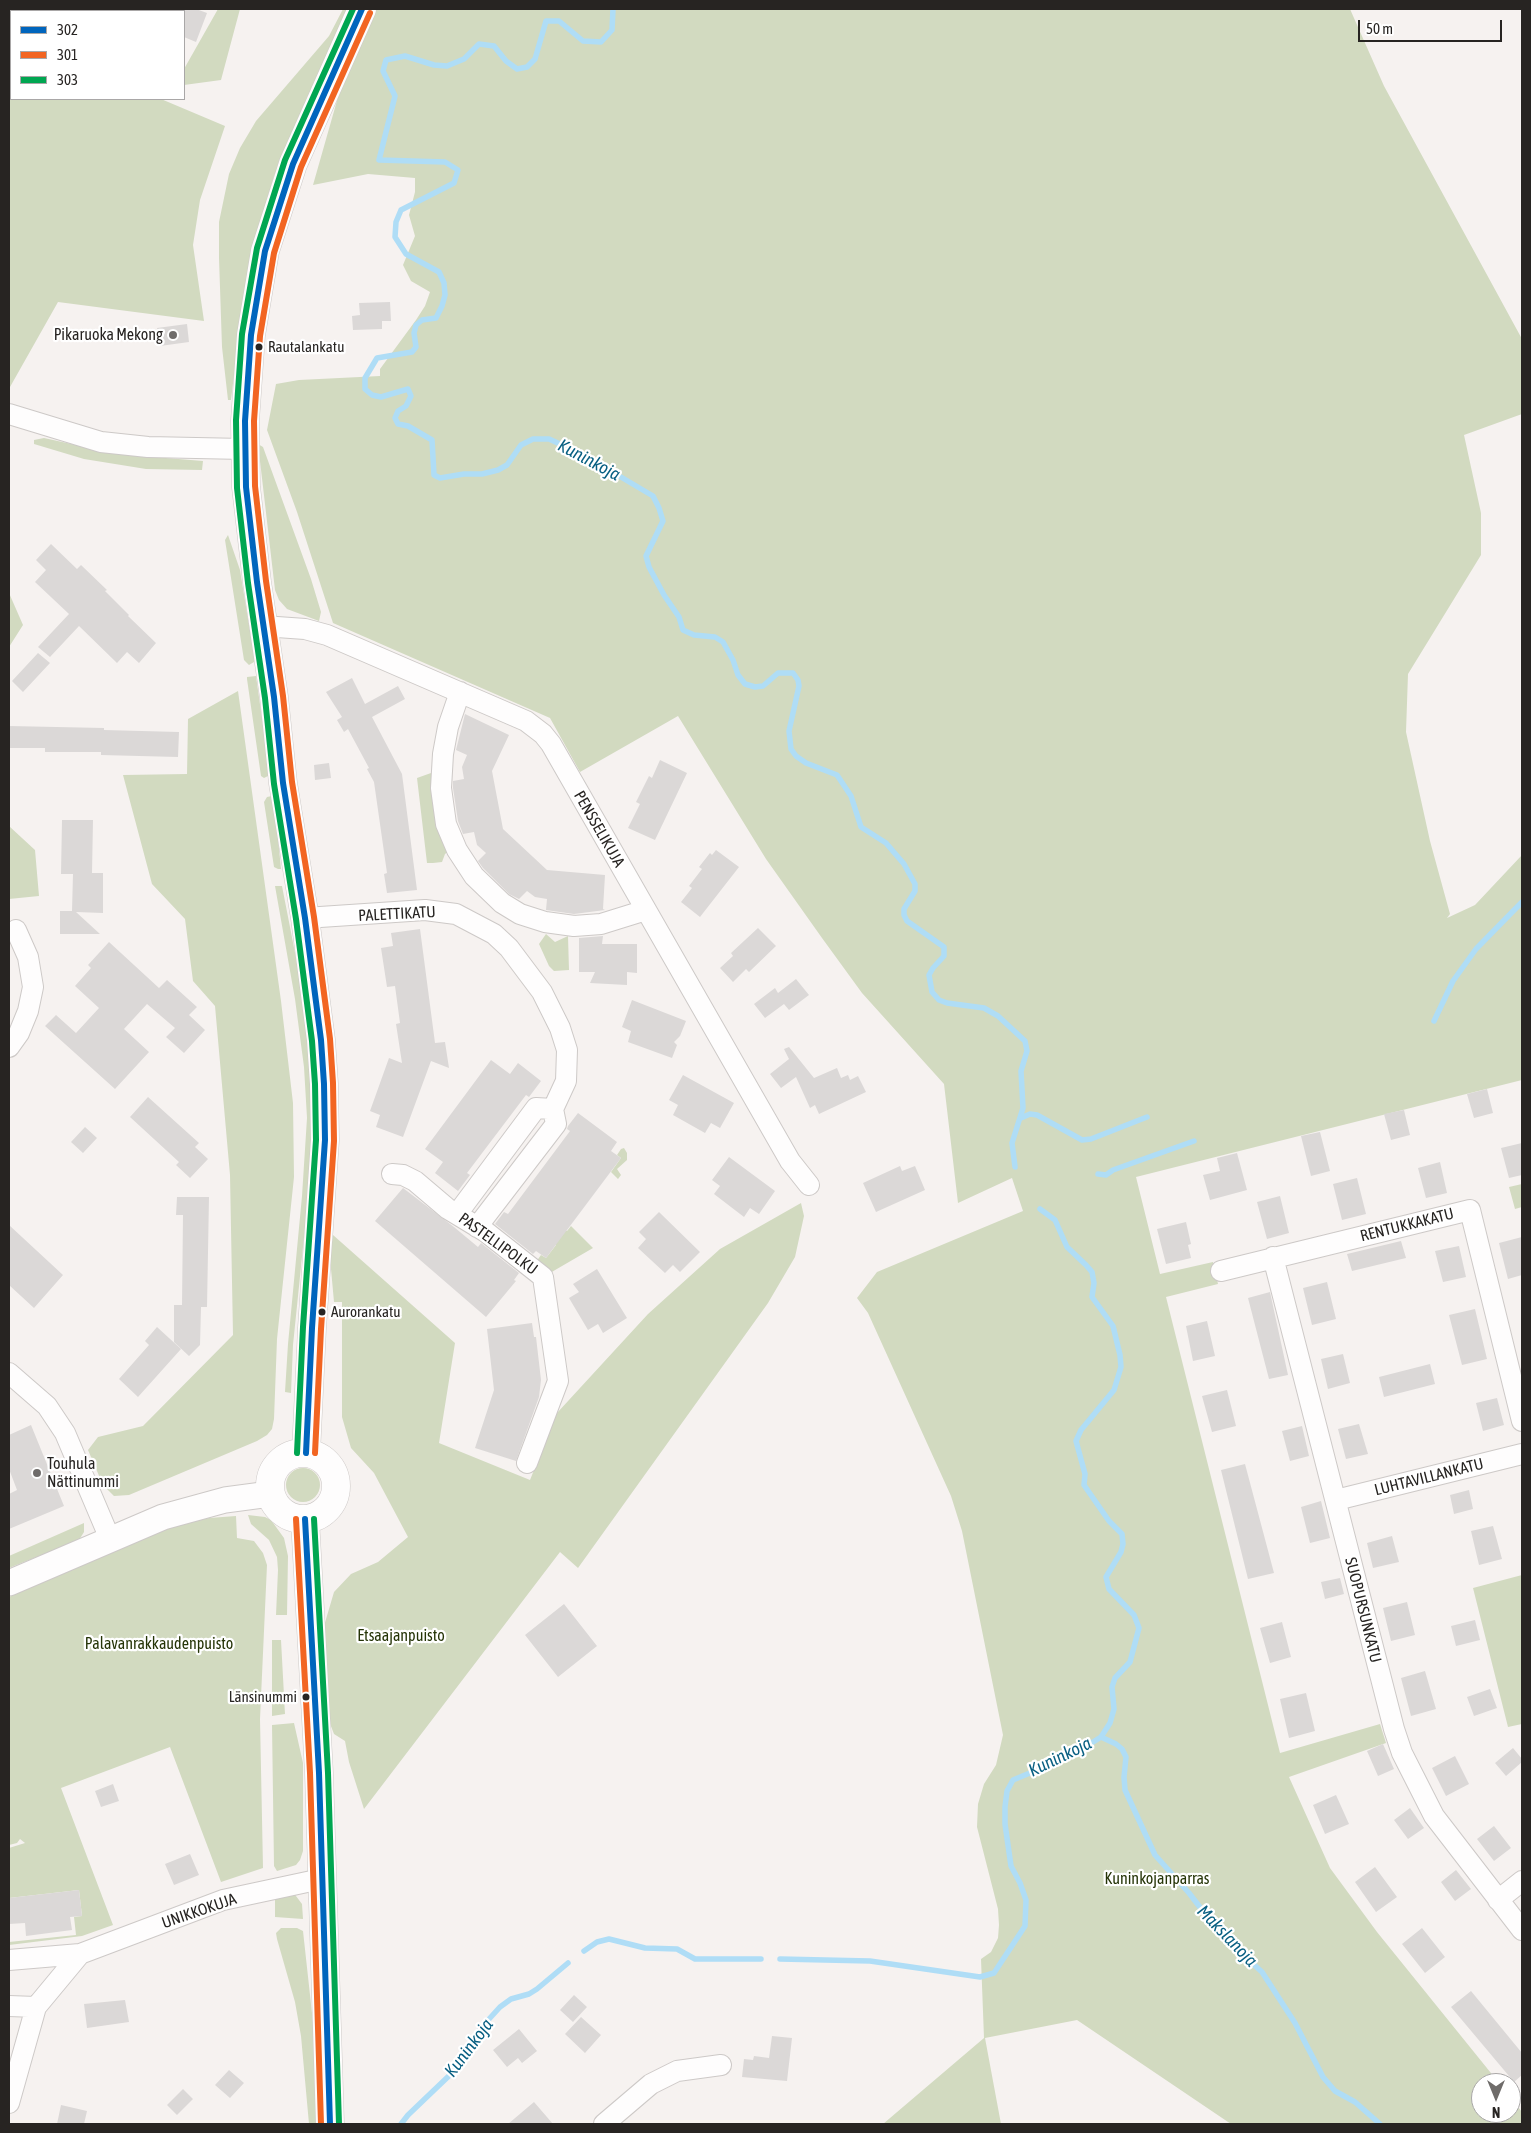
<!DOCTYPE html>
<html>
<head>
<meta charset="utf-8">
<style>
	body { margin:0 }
	#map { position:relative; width:1531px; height:2133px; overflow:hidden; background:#f6f2f0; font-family:"Asap Condensed",sans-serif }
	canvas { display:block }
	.frame { position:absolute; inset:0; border:10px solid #272422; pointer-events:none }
	.legend { position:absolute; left:10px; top:10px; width:175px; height:90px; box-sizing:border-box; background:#fff; border:1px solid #a9a7a7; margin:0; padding:6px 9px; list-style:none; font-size:15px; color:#272422 }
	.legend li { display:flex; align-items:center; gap:10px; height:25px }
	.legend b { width:25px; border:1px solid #a9a7a7 }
	.north { position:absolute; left:1471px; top:2073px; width:50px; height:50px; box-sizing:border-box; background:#fff; border:1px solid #a9a7a7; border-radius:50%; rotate:180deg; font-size:14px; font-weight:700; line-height:20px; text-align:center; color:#272422 }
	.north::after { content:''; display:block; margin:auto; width:18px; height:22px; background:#6f6c6a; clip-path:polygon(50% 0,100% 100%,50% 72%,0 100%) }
	.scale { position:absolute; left:1358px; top:20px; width:144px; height:22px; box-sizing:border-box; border:2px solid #272422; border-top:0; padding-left:6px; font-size:15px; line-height:18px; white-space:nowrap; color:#272422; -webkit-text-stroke:4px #fff; paint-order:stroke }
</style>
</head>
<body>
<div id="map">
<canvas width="1531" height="2133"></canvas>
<div class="frame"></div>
<ul class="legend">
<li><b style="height:6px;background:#0065bd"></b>302</li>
<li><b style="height:6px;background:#f26522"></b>301</li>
<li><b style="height:6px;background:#00a651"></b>303</li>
</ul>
<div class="north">N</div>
<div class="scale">50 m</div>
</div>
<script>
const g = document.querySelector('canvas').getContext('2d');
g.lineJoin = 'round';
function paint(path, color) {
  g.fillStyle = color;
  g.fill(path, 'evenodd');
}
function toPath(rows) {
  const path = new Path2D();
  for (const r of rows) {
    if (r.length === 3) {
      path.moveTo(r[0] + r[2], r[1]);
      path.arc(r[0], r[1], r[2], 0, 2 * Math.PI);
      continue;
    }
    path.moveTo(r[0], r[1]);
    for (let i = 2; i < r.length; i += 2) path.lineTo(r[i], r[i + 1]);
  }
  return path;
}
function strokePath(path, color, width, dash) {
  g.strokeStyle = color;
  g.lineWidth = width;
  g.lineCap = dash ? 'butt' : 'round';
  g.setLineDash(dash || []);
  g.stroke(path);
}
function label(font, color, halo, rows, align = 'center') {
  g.font = font + ' "Asap Condensed",sans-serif';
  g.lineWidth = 4.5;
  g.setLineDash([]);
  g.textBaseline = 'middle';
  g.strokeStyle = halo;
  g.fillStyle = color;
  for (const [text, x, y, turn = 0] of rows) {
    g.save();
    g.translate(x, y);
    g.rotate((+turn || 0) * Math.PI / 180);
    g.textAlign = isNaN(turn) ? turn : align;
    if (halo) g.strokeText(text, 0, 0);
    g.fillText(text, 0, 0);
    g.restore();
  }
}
const green = toPath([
	[218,9,240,9,221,80,184,85,184,69],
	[343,9,348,9,298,118,274,176,253,247,244,293,231,400,228,400,222,347,219,258,219,222,229,174,240,148,256,121,329,36],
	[376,9,1350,9,1384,86,1522,339,1522,414,1464,435,1481,513,1481,555,1408,674,1406,732,1430,841,1450,914,1447,918,1475,905,1522,855,1522,1080,1136,1177,1160,1274,1213,1262,1218,1284,1166,1297,1280,1753,1380,1724,1386,1743,1289,1777,1330,1868,1377,1932,1499,2083,1481,2083,1481,2113,1511,2113,1511,2098,1522,2112,1522,2124,1231,2124,1077,2020,985,2038,1001,2124,883,2124,984,2038,981,1959,991,1952,998,1938,999,1925,998,1909,977,1827,978,1804,984,1784,996,1765,1003,1735,962,1531,951,1496,868,1313,857,1298,877,1272,1023,1211,1012,1178,958,1203,944,1084,862,993,822,938,766,859,678,716,580,772,550,718,333,623,297,512,267,430,276,384,299,380,380,376,380,369,416,320,425,306,430,292,411,281,403,265,415,236,409,215,415,192,415,178,368,174,313,185,342,83],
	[9,18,11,19,11,99,161,99,225,126,200,200,193,245,204,321,58,302,10,387],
	[44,438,117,454,203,461,202,470,146,469,84,459,34,444,34,440],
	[258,444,263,447,311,579,321,612,319,621,287,609,279,600,275,590],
	[228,535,240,570,254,656,254,662,249,665,244,660,225,540],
	[9,593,23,625,9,647],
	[256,676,270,775,264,778,261,776,247,679,247,677],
	[238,691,281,1001,293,1103,294,1177,277,1339,274,1419,272,1429,267,1435,257,1441,129,1495,114,1496,103,1485,88,1450,98,1437,143,1426,233,1335,230,1175,215,1006,193,981,185,919,152,884,123,775,187,774,188,719],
	[431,773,434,775,449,851,445,854,442,862,433,863,427,863,417,778],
	[272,796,274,798,281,869,278,869,274,867,264,802,267,797],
	[9,826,35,850,39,896,9,899],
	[275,886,282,886,304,999,314,1118,308,1198,293,1345,291,1393,285,1392,288,1344,302,1196,307,1118,304,1067,295,999],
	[546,934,555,942,568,936,569,970,554,971,549,966,539,944],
	[624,1148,627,1153,627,1160,617,1169,621,1175,618,1179,611,1172,621,1158,617,1155,621,1149],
	[1522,1184,1522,1207,1515,1209,1509,1187],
	[801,1203,804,1216,795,1257,768,1303,578,1568,560,1552,364,1809,349,1762,345,1741,334,1734,327,1716,324,1626,334,1592,351,1574,378,1562,408,1537,374,1473,351,1448,342,1417,342,1302,334,1302,330,1258,333,1235,455,1343,439,1443,530,1480,557,1413,648,1314,720,1249],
	[571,1226,593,1248,550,1273,536,1262,541,1255,546,1258,556,1245,552,1241,562,1228,567,1231],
	[303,1485,17],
	[248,1515,265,1517,271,1520,284,1538,288,1556,287,1615,276,1615,278,1570,277,1557,269,1540,251,1524],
	[236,1516,237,1538,254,1541,263,1553,267,1565,260,1719,263,1868,221,1882,170,1747,61,1788,113,1925,82,1936,9,1945,9,1942,76,1935,74,1917,82,1916,79,1890,9,1898,9,1848,25,1843,20,1839,17,1843,9,1845,9,1597,163,1529,196,1519],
	[84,1523,84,1532,79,1540,9,1568,9,1556],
	[1522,1575,1522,1724,1508,1727,1473,1588],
	[272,1640,281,1640,285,1714,272,1716],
	[294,1723,303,1763,303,1851,300,1860,296,1865,277,1871,274,1866,272,1725],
	[293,1892,302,1904,303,1919,275,1917,275,1895],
	[281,1928,297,1928,303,1931,318,2068,321,2124,309,2124,301,2036,295,2002,277,1939,276,1933]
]);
const stream = toPath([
	[613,9,612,30,601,42,583,41,559,21,546,21,535,59,527,67,517,69,506,61,494,46,479,44,464,59,447,66,434,65,405,56,386,60,383,71,395,96,379,160,445,162,458,170,454,183,401,210,396,222,395,237,406,254,439,272,444,283,445,295,442,306,436,318,422,320,416,325,414,333,416,347,412,352,377,358,365,378,365,389,372,395,381,397,408,389,411,396,406,406,398,411,395,418,398,424,408,426,432,440,434,475,440,478,464,474,482,474,498,470,507,465,521,445,533,439,549,439,582,454,653,496,659,508,663,521,646,556,649,567,664,595,679,617,683,630,694,635,715,637,723,642,733,660,738,675,745,684,755,687,763,686,778,673,793,673,798,680,799,686,789,731,791,749,796,756,806,763,837,775,851,796,861,827,886,843,904,864,915,884,915,891,904,909,904,915,907,921,944,947,944,956,933,968,929,975,932,992,939,1000,947,1003,984,1008,998,1016,1025,1041,1027,1051,1021,1071,1023,1108,1012,1143,1015,1167],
	[1434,1021,1453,981,1476,949,1522,902],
	[1021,1118,1030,1114,1037,1115,1082,1140,1091,1139,1147,1117],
	[1098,1174,1106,1175,1113,1170,1194,1141],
	[1101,1737,1116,1744,1122,1749,1126,1757,1124,1777,1125,1790,1155,1855,1189,1893,1223,1937,1262,1972,1295,2023,1323,2077,1335,2091,1355,2102,1380,2124],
	[584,1951,597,1942,609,1939,645,1948,677,1949,695,1959,761,1959],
	[780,1959,870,1961,980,1977,994,1973,1025,1926,1026,1900,1020,1883,1011,1866,1005,1824,1005,1807,1007,1791,1013,1780,1071,1756,1101,1737,1110,1723,1114,1709,1112,1687,1115,1678,1130,1662,1139,1628,1134,1615,1109,1589,1106,1577,1121,1552,1123,1544,1122,1534,1109,1521,1084,1485,1085,1474,1076,1441,1081,1430,1114,1390,1121,1367,1120,1355,1113,1326,1092,1297,1094,1283,1092,1272,1086,1265,1067,1247,1055,1220,1040,1209],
	[401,2124,408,2115,453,2072,480,2029,500,2007,511,1999,529,1994,537,1989,568,1963]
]);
const building = toPath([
	[184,9,196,9,207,13,196,42,184,37],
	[390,302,391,321,382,321,382,329,353,330,352,316,360,315,359,303],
	[187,324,189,342,160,346,157,328],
	[51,544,77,569,81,565,107,590,105,591,129,615,128,616,156,643,139,663,127,652,117,663,79,626,50,657,38,647,69,614,35,582,46,570,36,560],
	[38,653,50,663,23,692,12,681],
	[352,678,365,704,398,686,405,699,372,717,402,774,417,890,387,893,384,874,387,873,374,782,367,769,369,768,348,729,344,732,337,720,342,717,326,692],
	[465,714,509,735,492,771,503,829,547,870,605,875,603,909,605,910,574,914,546,910,547,899,535,897,527,891,519,899,509,894,483,868,478,861,486,853,477,845,474,832,463,834,458,821,453,788,453,781,464,779,462,767,467,755,456,750],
	[9,726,104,728,104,730,179,732,178,757,101,755,101,752,45,752,45,748,9,748],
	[660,760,687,773,655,840,628,828,640,804,636,802,649,776,652,778],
	[329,763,331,778,315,780,314,765],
	[62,820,93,820,92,873,103,873,103,913,76,912,100,934,60,934,60,911,72,911,73,874,61,874],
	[716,850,739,867,700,917,681,902,692,888,689,886,702,869,699,867,710,853,712,855],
	[758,928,776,946,749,972,746,969,733,982,720,968,733,956,731,953],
	[420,929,435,1043,445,1042,449,1068,431,1061,403,1137,376,1127,380,1115,370,1111,389,1058,402,1063,396,1024,400,1023,395,986,387,987,381,948,393,946,391,933],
	[603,936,602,944,637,944,637,973,627,972,627,985,590,983,595,972,579,972,579,938],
	[109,942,159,988,167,980,197,1007,189,1015,205,1030,184,1053,166,1037,175,1028,147,1004,124,1029,149,1052,115,1089,45,1026,56,1015,76,1033,99,1008,75,986,91,968,88,965],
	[796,979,809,995,789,1010,784,1004,765,1018,754,1004,775,988,778,993],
	[632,1000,686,1021,680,1036,674,1042,677,1045,672,1058,628,1042,631,1031,622,1027],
	[789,1047,814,1078,837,1068,841,1078,848,1075,850,1080,858,1076,866,1092,819,1114,815,1105,810,1108,796,1077,781,1088,770,1074,789,1059,784,1049],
	[491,1060,510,1074,518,1063,541,1081,529,1097,526,1095,467,1173,470,1175,458,1191,435,1173,443,1162,425,1149],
	[683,1075,734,1103,720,1128,711,1123,705,1133,673,1115,678,1105,669,1100],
	[1487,1089,1493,1113,1474,1118,1467,1094],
	[148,1097,199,1143,195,1147,208,1159,190,1178,176,1165,179,1162,130,1117],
	[1404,1110,1410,1135,1391,1140,1384,1114],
	[578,1113,617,1142,611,1151,621,1158,546,1258,536,1251,533,1254,495,1224,504,1212,508,1214,570,1131,567,1129,568,1126],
	[85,1127,97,1138,83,1153,71,1142],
	[1320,1132,1330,1171,1311,1176,1301,1136],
	[1522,1143,1522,1175,1509,1178,1501,1148],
	[1237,1153,1247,1190,1210,1200,1203,1175,1220,1171,1217,1158],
	[729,1157,775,1191,759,1214,750,1208,744,1217,714,1194,720,1186,712,1180],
	[1440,1162,1447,1193,1426,1198,1418,1168],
	[900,1166,902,1171,915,1166,925,1190,876,1212,863,1183],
	[1357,1178,1366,1214,1342,1220,1333,1184],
	[403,1188,454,1227,478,1247,481,1243,519,1273,514,1280,516,1281,486,1317,375,1221],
	[1280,1196,1289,1233,1267,1239,1257,1202],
	[177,1197,209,1197,207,1307,201,1307,200,1345,189,1356,174,1342,174,1305,182,1305,183,1215,176,1215],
	[659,1212,700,1252,680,1272,673,1265,665,1273,638,1248,646,1239,639,1232],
	[1186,1222,1191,1244,1188,1245,1191,1258,1166,1264,1157,1229],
	[9,1225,63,1275,34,1308,9,1285],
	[1522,1237,1522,1275,1508,1279,1499,1243],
	[1401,1241,1406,1258,1352,1271,1347,1254],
	[1459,1246,1466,1277,1443,1282,1435,1251],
	[597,1269,627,1318,603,1333,598,1324,588,1330,569,1298,579,1292,573,1284],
	[1327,1282,1336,1319,1312,1325,1303,1288],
	[1270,1292,1288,1375,1269,1379,1248,1298],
	[1475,1309,1487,1359,1462,1365,1449,1315],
	[1207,1321,1215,1356,1193,1361,1186,1326],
	[532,1323,534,1337,536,1337,541,1380,539,1397,516,1461,475,1448,494,1390,487,1329],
	[157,1327,181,1349,138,1397,119,1379,149,1345,145,1341],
	[1343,1354,1350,1383,1328,1389,1321,1359],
	[1430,1364,1435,1384,1384,1397,1379,1377],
	[1227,1390,1236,1426,1212,1432,1202,1396],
	[1497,1398,1504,1425,1483,1431,1476,1403],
	[1359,1424,1368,1454,1346,1459,1338,1429],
	[31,1425,64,1506,9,1529,9,1494,17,1490,9,1469,9,1435],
	[1302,1426,1309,1456,1290,1461,1282,1431],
	[1245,1464,1274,1573,1248,1579,1221,1470],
	[1469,1490,1473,1509,1454,1514,1450,1495],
	[1321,1501,1330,1538,1310,1543,1301,1507],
	[1493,1526,1502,1559,1479,1565,1471,1531],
	[1392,1536,1399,1562,1373,1568,1367,1543],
	[1340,1578,1344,1594,1325,1599,1321,1582],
	[1407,1602,1415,1635,1391,1641,1383,1608],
	[564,1604,597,1646,558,1677,525,1635],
	[1475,1620,1480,1640,1456,1646,1451,1626],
	[1282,1622,1291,1657,1270,1663,1260,1628],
	[1425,1671,1436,1709,1411,1716,1401,1678],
	[1490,1689,1497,1708,1474,1716,1467,1697],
	[1306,1693,1315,1731,1289,1738,1280,1699],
	[1383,1744,1394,1769,1378,1776,1367,1751],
	[1513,1748,1522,1759,1522,1762,1506,1776,1495,1763],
	[1455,1756,1469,1784,1446,1796,1432,1768],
	[113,1784,119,1801,101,1807,95,1791],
	[1336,1795,1349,1824,1325,1834,1313,1805],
	[1410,1808,1424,1828,1408,1839,1394,1820],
	[1494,1826,1511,1848,1494,1861,1477,1839],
	[190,1854,199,1875,174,1885,165,1864],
	[1375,1867,1397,1897,1376,1912,1355,1882],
	[1456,1870,1471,1889,1455,1901,1441,1882],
	[79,1890,82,1916,70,1917,72,1930,26,1936,25,1923,9,1924,9,1898],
	[1422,1928,1445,1957,1425,1973,1402,1944],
	[1471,1991,1522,2053,1522,2075,1514,2082,1451,2007],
	[574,1995,587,2007,573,2022,560,2010],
	[125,2000,129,2022,87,2028,84,2004],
	[581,2017,601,2035,585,2053,565,2034],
	[519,2029,537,2051,522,2063,518,2058,507,2067,493,2050],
	[772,2036,792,2038,787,2081,742,2077,744,2059,753,2060,754,2056,769,2058],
	[229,2070,244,2083,230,2098,215,2085],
	[183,2089,193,2099,177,2115,167,2105],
	[534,2102,553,2124,508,2124],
	[61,2105,87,2111,84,2124,57,2124]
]);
const minor = toPath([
	[9,414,101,442,148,447,244,449],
	[263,626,305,629,327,635,526,721,543,734,551,744,790,1161,809,1185],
	[460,692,448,727,443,754,441,788,446,824,457,850,474,876,502,903,520,914,545,922,574,926,601,924,646,910],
	[305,918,425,910,456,914,494,934,509,948,542,992,560,1028,567,1050,566,1081,553,1109,556,1124,477,1227],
	[9,1047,19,1033,28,1011,33,987,28,957,16,930],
	[392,1174,403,1175,415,1181,448,1209,486,1232,543,1277,558,1381,527,1463],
	[457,1214,536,1108,553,1109],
	[1273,1257,1394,1729,1402,1753,1434,1816,1522,1930],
	[1221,1271,1470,1210,1522,1421],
	[9,1373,47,1406,65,1433,110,1539],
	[1336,1500,1522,1454],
	[1498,1900,1522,1881],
	[9,1960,80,1954,223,1900,321,1879],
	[9,2006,36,2007],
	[9,2103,36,2007,80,1954],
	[604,2124,651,2084,677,2071,721,2065]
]);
const tertiary = toPath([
	[9,1583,163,1517,225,1500,270,1494]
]);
const secondary = toPath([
	[303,1486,33],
	[306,1453,312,1328,325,1140,324,1084,321,1040,305,918,283,783,274,697,257,582,246,487,245,421,251,335,265,251,293,164,362,9],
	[305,1519,319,1773,330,2124]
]);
const bus1 = toPath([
	[306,1453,312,1328,325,1140,324,1084,321,1040,305,918,283,783,274,697,257,582,246,487,245,421,251,335,265,251,293,164,362,9],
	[305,1519,319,1773,330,2124]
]);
const bus2 = toPath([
	[315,1453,321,1329,334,1141,333,1083,330,1039,314,917,292,782,283,696,266,581,255,486,254,421,260,336,274,253,301,167,370,13],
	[296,1519,310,1773,321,2124]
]);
const bus3 = toPath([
	[297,1453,303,1327,316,1140,315,1084,312,1041,296,919,274,784,265,698,248,583,237,488,236,420,242,334,257,248,285,160,353,9],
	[314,1519,328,1773,339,2124]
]);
const markers = [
	[173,335,5,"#6f6c6a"],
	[259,347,4.5,"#272422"],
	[322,1312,4.5,"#272422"],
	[37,1473,5,"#6f6c6a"],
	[306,1697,4.5,"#272422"]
];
const busNames = [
	["Rautalankatu",268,347],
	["Aurorankatu",331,1312],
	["Länsinummi",297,1697,"right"]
];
const poiNames = [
	["Pikaruoka Mekong",163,335],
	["Touhula",47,1464,"left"],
	["Nättinummi",47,1482,"left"]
];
const streetNames = [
	["PENSSELIKUJA",599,829,60],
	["PALETTIKATU",397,914,-3],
	["RENTUKKAKATU",1407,1225,-14],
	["PASTELLIPOLKU",498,1244,36],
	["LUHTAVILLANKATU",1429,1477,-14],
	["SUOPURSUNKATU",1363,1610,76],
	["UNIKKOKUJA",199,1911,-19]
];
const parkNames = [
	["Etsaajanpuisto",401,1636],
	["Palavanrakkaudenpuisto",159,1644],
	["Kuninkojanparras",1157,1879]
];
const waterNames = [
	["Kuninkoja",589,460,28],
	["Kuninkoja",1060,1757,-26],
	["Makslanoja",1227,1936,46],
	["Kuninkoja",469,2048,-53]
];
paint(green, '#d2dac0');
strokePath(stream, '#afddf6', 5.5);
paint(building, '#dbd8d7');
strokePath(minor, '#cdc9c7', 22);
strokePath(tertiary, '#cdc9c7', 27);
strokePath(secondary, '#cdc9c7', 29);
strokePath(minor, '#fefdfd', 20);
strokePath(tertiary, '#fefdfd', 25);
strokePath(secondary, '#fefdfd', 28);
strokePath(bus1, '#0065bd', 6);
strokePath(bus2, '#f26522', 6);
strokePath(bus3, '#00a651', 6);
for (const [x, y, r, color] of markers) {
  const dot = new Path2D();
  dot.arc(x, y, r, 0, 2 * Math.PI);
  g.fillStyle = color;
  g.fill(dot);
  strokePath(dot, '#fff', 2);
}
label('15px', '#272422', '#fff', busNames, 'left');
label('16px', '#272422', '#fff', poiNames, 'right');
label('16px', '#272422', '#fff', streetNames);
label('16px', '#253407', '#fff', parkNames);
label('italic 18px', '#085f82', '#fff', waterNames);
</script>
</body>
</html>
